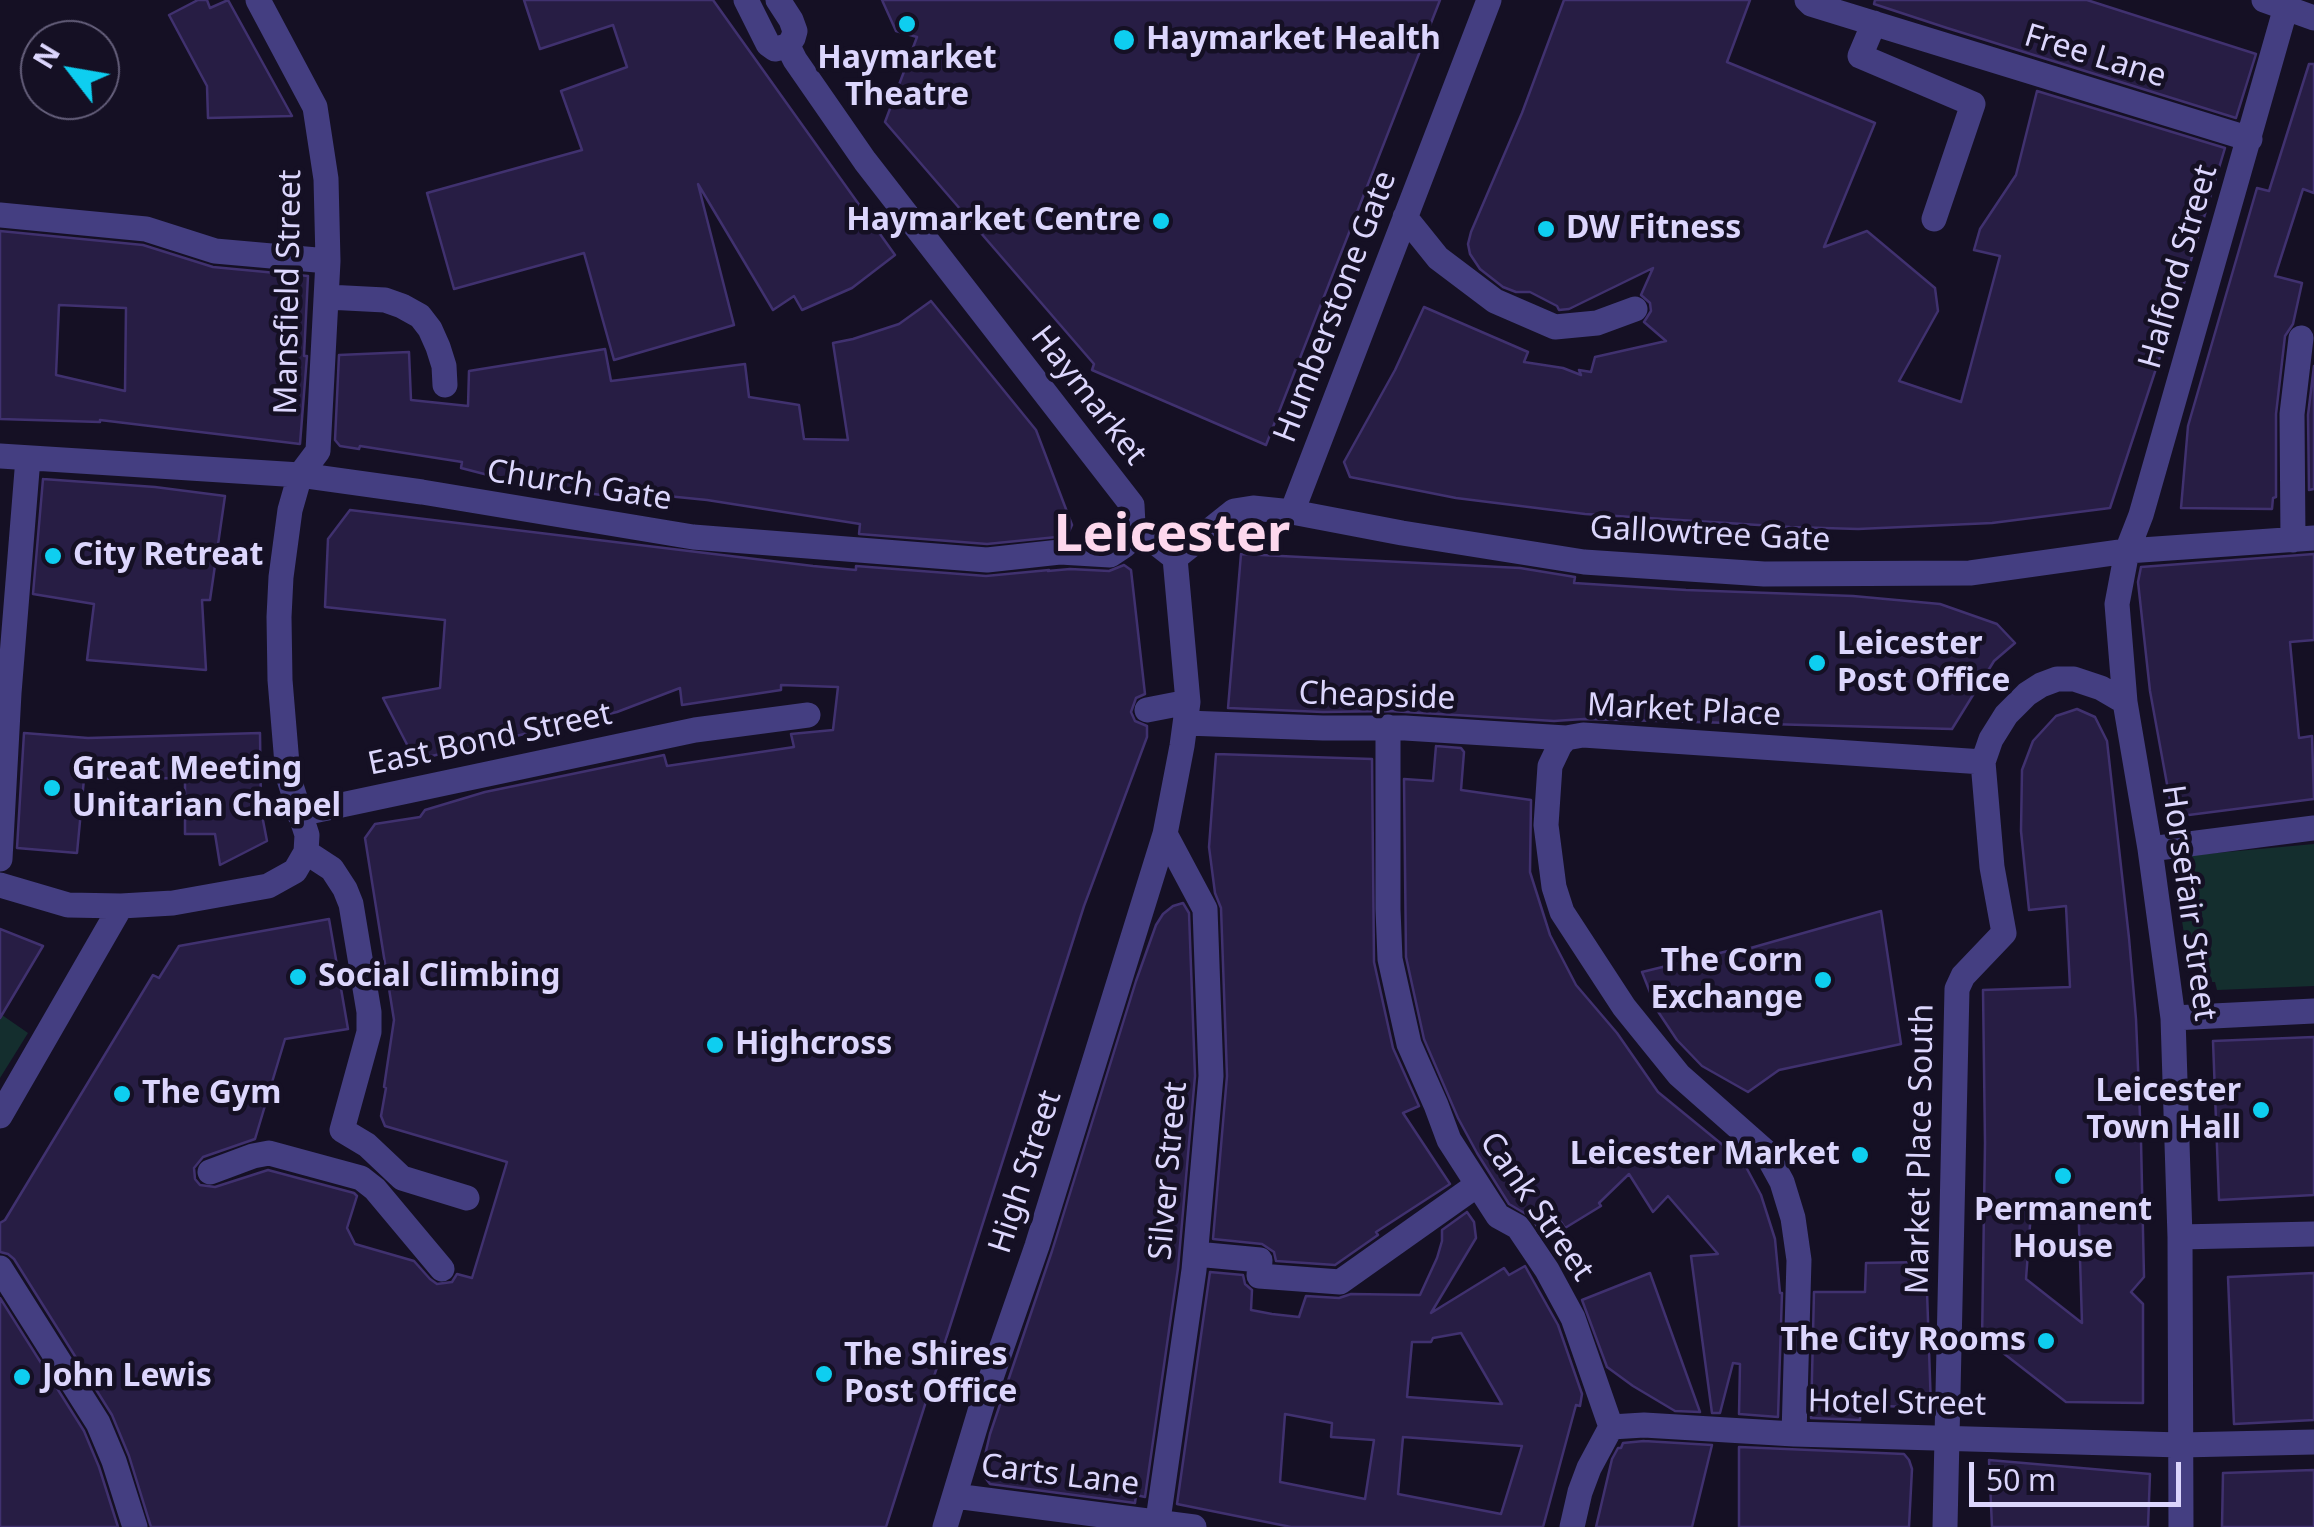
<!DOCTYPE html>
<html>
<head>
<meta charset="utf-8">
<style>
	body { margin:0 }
	#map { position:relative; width:2314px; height:1527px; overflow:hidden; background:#151024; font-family:"Noto Sans",sans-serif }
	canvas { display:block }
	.north { position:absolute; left:20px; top:20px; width:100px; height:100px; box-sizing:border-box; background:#151024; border:2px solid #655f7b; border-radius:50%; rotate:301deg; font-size:28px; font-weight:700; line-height:40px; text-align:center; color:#dcd6fd }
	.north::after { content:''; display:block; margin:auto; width:35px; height:45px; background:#0ecef0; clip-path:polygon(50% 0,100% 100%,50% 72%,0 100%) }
	.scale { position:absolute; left:1969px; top:1462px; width:212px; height:45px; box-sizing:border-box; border:5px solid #dcd6fd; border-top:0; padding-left:12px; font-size:30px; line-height:35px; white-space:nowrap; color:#dcd6fd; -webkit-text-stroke:8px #151024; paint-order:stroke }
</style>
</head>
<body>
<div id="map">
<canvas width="2314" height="1527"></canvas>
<div class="north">N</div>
<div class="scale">50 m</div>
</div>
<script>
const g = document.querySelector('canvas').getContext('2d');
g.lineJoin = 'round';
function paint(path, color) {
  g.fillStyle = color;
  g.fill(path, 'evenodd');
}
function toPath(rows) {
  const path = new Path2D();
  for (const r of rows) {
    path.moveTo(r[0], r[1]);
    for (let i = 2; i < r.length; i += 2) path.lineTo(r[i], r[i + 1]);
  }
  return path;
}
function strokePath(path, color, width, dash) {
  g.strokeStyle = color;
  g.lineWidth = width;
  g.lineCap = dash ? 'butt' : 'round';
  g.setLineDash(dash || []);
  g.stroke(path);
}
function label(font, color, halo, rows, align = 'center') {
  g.font = font + ' "Noto Sans",sans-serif';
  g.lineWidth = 9;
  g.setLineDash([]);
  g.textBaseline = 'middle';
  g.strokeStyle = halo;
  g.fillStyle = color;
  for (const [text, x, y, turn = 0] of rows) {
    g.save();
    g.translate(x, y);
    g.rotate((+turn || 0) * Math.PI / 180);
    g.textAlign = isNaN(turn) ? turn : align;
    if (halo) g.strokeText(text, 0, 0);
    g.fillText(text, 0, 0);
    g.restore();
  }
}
const green = toPath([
	[2314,844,2314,986,2217,990,2215,982,2206,982,2199,977,2194,966,2189,966,2172,857],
	[2,1015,28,1033,0,1078,0,1018]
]);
const building = toPath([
	[198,0,207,0,210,8,228,0,292,116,208,118,207,86,169,15,198,0],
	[524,0,713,0,895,255,852,288,802,310,794,296,773,310,698,184,734,325,614,360,584,253,454,289,427,193,582,150,561,91,627,67,613,25,540,49,524,0],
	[882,0,1440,0,1266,445,1092,370,1094,364,885,122,917,37,896,31,882,0],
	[1564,0,1750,0,1727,62,1875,123,1824,247,1867,231,1935,288,1938,311,1899,381,1961,402,2000,256,1974,250,1980,229,2016,175,2037,91,2225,148,2182,290,2110,508,1992,523,1858,529,1790,527,1585,514,1456,498,1350,477,1344,462,1395,370,1424,307,1528,352,1524,362,1563,368,1581,375,1579,370,1591,372,1595,357,1666,341,1644,322,1651,311,1650,303,1641,295,1653,268,1569,309,1559,310,1557,306,1530,292,1516,292,1503,287,1480,269,1470,254,1468,244,1471,232,1522,113,1564,0],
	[1875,0,2087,0,2256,54,2236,118,1947,28,1874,4,1875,0],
	[2309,64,2314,64,2314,193,2303,189,2275,276,2302,283,2293,324,2285,336,2276,414,2276,497,2273,498,2272,509,2181,508,2188,426,2257,188,2269,191,2309,64],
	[0,231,143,245,213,267,308,276,304,356,307,356,300,444,100,420,100,422,0,419,0,231],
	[59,305,126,308,125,391,56,375,59,305],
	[931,301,1036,430,1072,525,1067,536,987,544,859,534,860,524,707,500,657,495,601,495,519,483,461,468,462,462,360,446,359,449,340,446,335,440,339,355,409,352,411,400,468,406,469,371,605,349,611,381,745,364,749,397,799,405,804,439,848,440,833,343,853,339,899,324,931,301],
	[2314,366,2314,489,2309,490,2308,415,2314,366],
	[43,479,155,487,225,496,210,600,202,600,206,670,87,660,94,604,33,594,43,479],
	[350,510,813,566,856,570,856,566,986,576,1049,570,1048,571,1070,569,1109,571,1124,565,1131,570,1145,694,1136,698,1131,712,1135,721,1147,726,1147,737,1084,906,886,1527,151,1527,129,1456,112,1415,14,1259,8,1254,0,1252,0,1223,5,1220,153,975,159,978,179,946,329,919,348,1029,285,1039,255,1139,203,1157,194,1168,195,1179,200,1185,215,1187,268,1170,354,1193,357,1196,347,1228,355,1244,414,1261,430,1279,437,1284,452,1282,457,1274,472,1278,507,1162,385,1126,381,1116,386,1088,384,1087,394,1020,365,838,375,824,420,817,425,810,485,792,664,755,667,766,794,747,791,734,833,730,838,687,781,685,781,690,682,705,680,688,617,712,415,760,383,698,440,688,445,620,325,607,328,539,350,510],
	[1241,554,1520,568,1575,577,1574,583,1686,590,1853,596,1940,604,1997,624,2015,643,1994,661,1952,729,1584,719,1554,721,1389,711,1323,712,1228,708,1241,554],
	[2314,554,2314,640,2290,642,2299,738,2312,736,2314,799,2173,817,2150,691,2138,582,2141,567,2314,554],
	[2077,709,2095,717,2107,741,2129,938,2136,1019,2141,1141,2144,1277,2131,1292,2143,1304,2143,1403,2066,1402,1989,1342,1982,1342,1985,1143,1983,990,2070,987,2066,906,2029,910,2021,831,2022,770,2033,741,2056,716,2077,709],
	[2079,1211,2079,1227,2082,1323,2026,1279,2031,1212,2079,1211],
	[24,733,88,738,260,733,261,810,267,841,220,865,215,834,185,834,185,778,84,779,77,853,17,848,24,733],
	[1436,746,1461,748,1464,752,1461,790,1531,800,1530,872,1550,935,1576,985,1617,1033,1658,1092,1735,1155,1746,1167,1761,1195,1775,1239,1780,1293,1782,1293,1778,1417,1739,1414,1740,1364,1733,1363,1720,1413,1712,1413,1691,1256,1718,1254,1668,1196,1653,1212,1629,1174,1599,1203,1601,1206,1565,1228,1561,1222,1542,1234,1531,1217,1509,1204,1477,1153,1458,1118,1424,1039,1406,957,1404,779,1433,781,1436,746],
	[1216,754,1372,759,1374,962,1393,1048,1419,1106,1403,1113,1450,1184,1376,1232,1378,1235,1335,1265,1276,1261,1274,1252,1262,1244,1213,1239,1227,1076,1221,908,1215,893,1209,847,1216,754],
	[1183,903,1189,913,1195,1076,1178,1268,1145,1497,1136,1495,1135,1503,990,1484,981,1472,990,1434,1052,1251,1136,981,1156,925,1163,914,1173,906,1183,903],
	[1881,911,1901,1044,1779,1070,1748,1092,1702,1066,1677,1040,1657,1010,1642,972,1732,950,1733,953,1881,911],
	[0,929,43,946,0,1018,0,929],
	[2314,1037,2314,1195,2219,1200,2213,1041,2314,1037],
	[1467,1212,1474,1222,1476,1238,1431,1313,1504,1268,1509,1275,1525,1266,1558,1325,1582,1394,1580,1406,1576,1405,1543,1527,1291,1527,1177,1504,1210,1272,1243,1275,1245,1284,1252,1290,1251,1310,1272,1314,1299,1317,1306,1296,1339,1298,1351,1294,1420,1295,1437,1258,1442,1241,1442,1230,1467,1212],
	[1461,1333,1502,1404,1407,1397,1412,1342,1431,1342,1433,1338,1461,1333],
	[1285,1414,1332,1423,1331,1437,1374,1440,1365,1499,1280,1482,1285,1414],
	[1403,1437,1522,1446,1501,1514,1398,1494,1403,1437],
	[1926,1262,1931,1408,1860,1405,1860,1420,1811,1418,1814,1292,1865,1292,1866,1263,1926,1262],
	[1650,1273,1700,1412,1675,1411,1633,1386,1607,1367,1582,1300,1650,1273],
	[2314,1273,2314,1420,2234,1424,2228,1277,2314,1273],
	[0,1298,84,1431,99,1467,118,1527,0,1527,0,1298],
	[1644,1441,1712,1445,1692,1527,1596,1527,1612,1459,1618,1448,1621,1448,1623,1443,1644,1441],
	[1739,1447,1904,1454,1909,1460,1912,1469,1909,1527,1739,1527,1739,1447],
	[1989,1460,2150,1474,2148,1527,1992,1527,1989,1460],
	[2314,1470,2314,1527,2222,1527,2223,1473,2314,1470]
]);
const minor = toPath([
	[746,0,768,44,775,49,788,46,793,38,795,31,791,20,778,0],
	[1807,0,1811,4,2250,139],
	[2264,0,2314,18],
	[1874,23,1860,56,1973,104,1934,219],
	[0,215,146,229,215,251,328,261],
	[1405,217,1438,258,1495,301,1555,327,1597,323,1635,309],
	[327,297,385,300,402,306,420,316,430,329,438,347,444,366,445,385],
	[0,456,300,475,422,492,693,537,987,560,1060,552,1110,555,1125,545,1133,525,1132,505,865,161,795,60,788,46],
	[1292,512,1402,533,1584,562,1764,574,1970,573,2127,551,2314,538],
	[2293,540,2292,414,2301,338],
	[1175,558,1234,511,1253,508,1292,512,1489,0],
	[1147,710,1188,702],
	[1186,723,1323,728,1405,728,1566,738],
	[1388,727,1388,909,1390,959,1409,1044,1436,1105,1449,1140,1498,1216,1518,1227,1547,1270,1573,1318,1611,1427],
	[299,814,695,730,808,715],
	[2150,849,2314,828],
	[306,852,332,869,345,889,351,904,369,1012,369,1032,342,1130,367,1145,402,1178,467,1198],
	[0,859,9,693,28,458],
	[0,885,68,905,121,906,173,903,268,886,295,871,306,852,307,835,288,776,280,680,279,617,281,577,290,510,300,475,318,451,328,261,326,179,315,107,258,0],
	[2173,1018,2314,1011],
	[0,1116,121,906],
	[210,1172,253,1156,269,1153,361,1178,375,1189,442,1269],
	[2180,1237,2314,1234],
	[1196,1254,1260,1260,1259,1276,1340,1282,1477,1185],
	[0,1268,98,1423,114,1461,135,1527],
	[1611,1427,1644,1425,1794,1434,2181,1445,2314,1442],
	[1794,1434,1799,1260,1793,1218,1782,1182,1765,1151,1679,1075,1624,1007,1562,912,1554,887,1546,825,1550,766,1560,745,1566,738,1583,735,1983,762],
	[955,1496,1194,1527],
	[945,1527,984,1398,1037,1246,1165,834,1182,746,1188,702,1175,558,1133,525],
	[1157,1527,1194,1270,1211,1076,1205,909,1165,834],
	[1572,1527,1580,1492,1589,1468,1611,1427],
	[1945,1527,1957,989,1963,976,2004,933,1992,867,1983,762,1991,739,2006,715,2027,694,2041,685,2057,679,2074,679,2101,688,2125,702],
	[2181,1527,2180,1237,2173,1018,2150,849,2125,702,2117,604,2127,551,2141,515,2288,0]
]);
const markers = [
	[907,24,10,"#0ecef0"],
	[1124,40,12,"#0ecef0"],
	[1161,221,10,"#0ecef0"],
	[1546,229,10,"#0ecef0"],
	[53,556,10,"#0ecef0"],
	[1817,663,10,"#0ecef0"],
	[52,788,10,"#0ecef0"],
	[298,977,10,"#0ecef0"],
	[1823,980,10,"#0ecef0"],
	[715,1045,10,"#0ecef0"],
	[122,1094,10,"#0ecef0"],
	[2261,1110,10,"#0ecef0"],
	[1860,1155,10,"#0ecef0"],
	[2063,1176,10,"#0ecef0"],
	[2046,1341,10,"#0ecef0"],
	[824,1374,10,"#0ecef0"],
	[22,1377,10,"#0ecef0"]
];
const poiNames = [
	["Haymarket Health",1146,40],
	["Haymarket",907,59,"center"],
	["Theatre",907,96,"center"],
	["Haymarket Centre",1141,221,"right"],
	["DW Fitness",1566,229],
	["City Retreat",73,556],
	["Leicester",1837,645],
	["Post Office",1837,682],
	["Great Meeting",72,770],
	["Unitarian Chapel",72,807],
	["The Corn",1803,962,"right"],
	["Exchange",1803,999,"right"],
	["Social Climbing",318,977],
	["Highcross",735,1045],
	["Leicester",2241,1092,"right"],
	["Town Hall",2241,1129,"right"],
	["The Gym",142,1094],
	["Leicester Market",1840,1155,"right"],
	["Permanent",2063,1211,"center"],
	["House",2063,1248,"center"],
	["The City Rooms",2026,1341,"right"],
	["The Shires",844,1356],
	["Post Office",844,1393],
	["John Lewis",42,1377]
];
const streetNames = [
	["Free Lane",2095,57,17],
	["Halford Street",2179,267,-74],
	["Mansfield Street",289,292,-89],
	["Humberstone Gate",1336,307,-69],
	["Haymarket",1088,396,52],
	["Church Gate",579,486,9],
	["Gallowtree Gate",1710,535,3],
	["Cheapside",1377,697,2],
	["Market Place",1684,711,3],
	["East Bond Street",490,740,-12],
	["Horsefair Street",2188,903,82],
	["Market Place South",1921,1149,-89],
	["Silver Street",1169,1171,-85],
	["High Street",1026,1172,-72],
	["Cank Street",1536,1207,55],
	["Hotel Street",1897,1404,1],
	["Carts Lane",1060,1476,7]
];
const townNames = [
	["Leicester",1172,536]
];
paint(green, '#142e2e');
paint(building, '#271d44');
strokePath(building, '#40316f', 2.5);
strokePath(minor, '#443e81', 25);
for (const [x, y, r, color] of markers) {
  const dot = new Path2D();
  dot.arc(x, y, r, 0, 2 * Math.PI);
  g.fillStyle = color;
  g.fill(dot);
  strokePath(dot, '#151024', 4);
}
label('bold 32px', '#dcd6fd', '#151024', poiNames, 'left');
label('32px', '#dcd6fd', '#151024', streetNames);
label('bold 52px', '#fdd8ed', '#151024', townNames);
</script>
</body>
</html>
